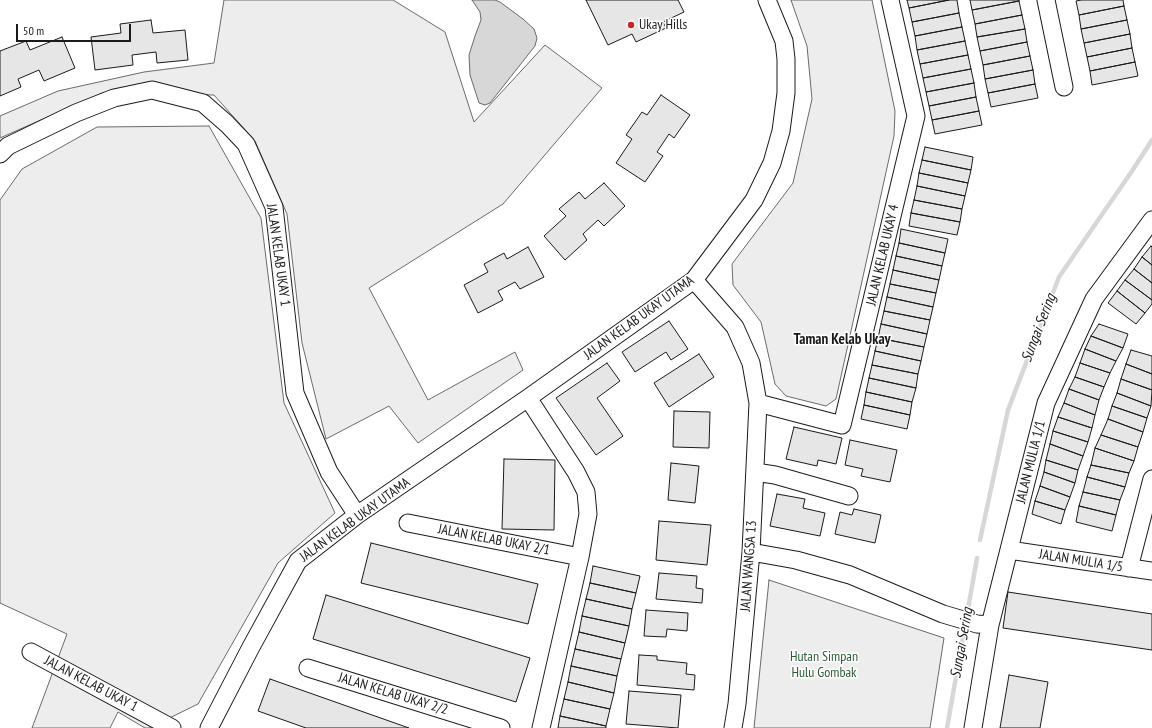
<!DOCTYPE html>
<html>
<head>
<meta charset="utf-8">
<style>
	body { margin:0 }
	#map { position:relative; width:1152px; height:728px; overflow:hidden; background:#fff; font-family:"PT Sans Narrow",sans-serif }
	canvas { display:block }
	.scale { position:absolute; left:16px; top:24px; width:115px; height:18px; box-sizing:border-box; border:2px solid #1a1a1a; border-top:0; padding-left:5px; font-size:12px; line-height:14px; white-space:nowrap; color:#1a1a1a; -webkit-text-stroke:3px #fff; paint-order:stroke }
</style>
</head>
<body>
<div id="map">
<canvas width="1152" height="728"></canvas>
<div class="scale">50 m</div>
</div>
<script>
const g = document.querySelector('canvas').getContext('2d');
g.lineJoin = 'round';
function paint(path, color) {
  g.fillStyle = color;
  g.fill(path, 'evenodd');
}
function toPath(rows) {
  const path = new Path2D();
  for (const r of rows) {
    path.moveTo(r[0], r[1]);
    for (let i = 2; i < r.length; i += 2) path.lineTo(r[i], r[i + 1]);
  }
  return path;
}
function strokePath(path, color, width, dash) {
  g.strokeStyle = color;
  g.lineWidth = width;
  g.lineCap = dash ? 'butt' : 'round';
  g.setLineDash(dash || []);
  g.stroke(path);
}
function label(font, color, halo, rows, align = 'center') {
  g.font = font + ' "PT Sans Narrow",sans-serif';
  g.lineWidth = 3;
  g.setLineDash([]);
  g.textBaseline = 'middle';
  g.strokeStyle = halo;
  g.fillStyle = color;
  for (const [text, x, y, turn = 0] of rows) {
    g.save();
    g.translate(x, y);
    g.rotate((+turn || 0) * Math.PI / 180);
    g.textAlign = isNaN(turn) ? turn : align;
    if (halo) g.strokeText(text, 0, 0);
    g.fillText(text, 0, 0);
    g.restore();
  }
}
const built = toPath([
	[224,0,393,0,445,32,474,122,545,45,602,88,503,204,369,288,428,400,515,352,523,370,418,443,389,406,326,439,302,343,287,214,255,141,214,95,102,93,0,138,0,116,58,91,144,72,214,63,224,0],
	[791,0,872,0,895,111,894,136,836,399,826,406,786,396,775,384,761,322,733,285,732,264,793,183,812,99,807,46,791,0],
	[209,126,261,218,284,403,335,513,278,563,198,704,149,728,145,728,118,712,110,728,32,728,67,634,0,603,0,200,22,169,97,127,209,126],
	[769,580,944,638,930,728,754,728,769,580]
]);
const water = toPath([
	[472,0,495,0,500,2,523,19,534,29,537,38,535,46,490,103,485,105,479,103,470,75,469,55,475,36,481,20,480,12,472,0]
]);
const stream = toPath([
	[980,540,1008,410,1059,277,1132,171,1152,140],
	[947,728,977,558]
]);
const building = toPath([
	[586,0,678,0,684,12,663,22,666,28,636,42,632,34,608,45,586,0],
	[907,0,949,0,909,8,907,0],
	[949,0,957,0,959,13,912,22,909,8,949,0],
	[970,0,1019,0,1019,1,972,10,970,0],
	[1081,0,1123,0,1124,6,1079,15,1076,1,1081,0],
	[1019,1,1022,15,975,24,972,10,1019,1],
	[1124,6,1127,20,1081,29,1079,15,1124,6],
	[959,13,962,27,915,36,912,22,959,13],
	[1022,15,1025,29,977,37,975,24,1022,15],
	[151,20,153,33,185,30,188,60,157,63,156,52,132,55,133,65,95,70,91,37,121,33,120,24,151,20],
	[1127,20,1130,34,1084,43,1081,29,1127,20],
	[962,27,965,41,917,50,915,36,962,27],
	[1025,29,1027,42,980,51,977,37,1025,29],
	[1130,34,1132,48,1087,57,1084,43,1130,34],
	[62,37,75,68,44,81,39,70,18,79,21,87,0,96,0,51,26,41,30,50,62,37],
	[965,41,968,55,920,64,917,50,965,41],
	[1027,42,1030,56,983,65,980,51,1027,42],
	[1132,48,1135,62,1090,71,1087,57,1132,48],
	[968,55,971,69,923,78,920,64,968,55],
	[1030,56,1033,70,985,79,983,65,1030,56],
	[1135,62,1138,76,1092,85,1090,71,1135,62],
	[971,69,974,83,926,92,923,78,971,69],
	[1033,70,1035,84,988,93,985,79,1033,70],
	[974,83,976,97,929,106,926,92,974,83],
	[1035,84,1038,98,991,107,988,93,1035,84],
	[661,95,690,115,674,138,669,134,657,152,663,156,645,182,616,163,632,139,626,135,642,112,647,115,661,95],
	[976,97,979,111,932,120,929,106,976,97],
	[979,111,982,125,935,134,932,120,979,111],
	[925,147,973,157,971,170,922,160,925,147],
	[922,160,971,170,968,183,919,173,922,160],
	[919,173,968,183,965,196,917,186,919,173],
	[604,183,625,206,604,226,598,220,583,234,587,240,565,260,544,236,566,216,559,209,579,192,585,199,604,183],
	[917,186,965,196,962,209,914,200,917,186],
	[914,200,962,209,960,222,911,213,914,200],
	[911,213,960,222,957,235,909,226,911,213],
	[901,229,948,239,945,253,899,243,901,229],
	[899,243,945,253,942,266,896,256,899,243],
	[1151,246,1152,247,1152,265,1142,257,1151,246],
	[528,247,544,277,520,289,515,282,498,291,503,300,478,313,464,285,488,272,484,264,504,253,507,259,528,247],
	[896,256,942,266,939,280,893,270,896,256],
	[1142,257,1152,265,1152,283,1134,269,1142,257],
	[1134,269,1152,283,1152,300,1125,280,1134,269],
	[893,270,939,280,936,293,890,284,893,270],
	[1125,280,1152,300,1152,304,1145,313,1117,291,1125,280],
	[890,284,936,293,933,307,887,297,890,284],
	[1117,291,1145,313,1136,324,1108,303,1117,291],
	[887,297,933,307,930,320,884,311,887,297],
	[884,311,930,320,927,334,881,324,884,311],
	[669,321,688,349,671,360,666,352,635,372,622,352,669,321],
	[881,324,927,334,924,347,878,338,881,324],
	[1099,324,1128,334,1123,348,1091,336,1099,324],
	[1091,336,1123,348,1116,361,1085,349,1091,336],
	[878,338,924,347,921,361,875,351,878,338],
	[1085,349,1116,361,1110,373,1080,363,1085,349],
	[1131,350,1152,356,1152,374,1126,364,1131,350],
	[875,351,921,361,918,374,872,365,875,351],
	[699,354,714,377,669,407,654,383,699,354],
	[607,363,620,381,597,398,623,436,596,455,556,398,607,363],
	[1080,363,1110,373,1104,387,1075,377,1080,363],
	[1126,364,1152,374,1152,390,1121,379,1126,364],
	[872,365,918,374,916,388,869,378,872,365],
	[1075,377,1104,387,1099,400,1069,389,1075,377],
	[869,378,916,388,912,402,866,392,869,378],
	[1121,379,1152,390,1151,406,1117,393,1121,379],
	[1069,389,1099,400,1095,415,1064,403,1069,389],
	[866,392,912,402,910,415,864,405,866,392],
	[1117,393,1151,406,1147,418,1112,406,1117,393],
	[1064,403,1095,415,1092,428,1058,417,1064,403],
	[864,405,910,415,907,429,861,419,864,405],
	[1112,406,1147,418,1143,432,1108,419,1112,406],
	[674,411,710,412,709,448,673,447,674,411],
	[1058,417,1092,428,1088,442,1053,431,1058,417],
	[1108,419,1143,432,1138,447,1101,435,1108,419],
	[794,427,842,438,836,464,818,460,817,466,786,459,794,427],
	[1053,431,1088,442,1083,456,1050,444,1053,431],
	[1101,435,1138,447,1134,461,1095,448,1101,435],
	[850,440,897,450,890,482,861,476,863,469,845,465,850,440],
	[1050,444,1083,456,1078,470,1046,460,1050,444],
	[1095,448,1134,461,1129,473,1091,465,1095,448],
	[504,459,555,460,554,530,502,529,504,459],
	[1046,460,1078,470,1075,483,1044,472,1046,460],
	[671,463,699,466,695,503,668,500,671,463],
	[1091,465,1129,473,1125,487,1087,477,1091,465],
	[1044,472,1075,483,1070,497,1040,486,1044,472],
	[1087,477,1125,487,1120,500,1083,492,1087,477],
	[1040,486,1070,497,1065,510,1035,501,1040,486],
	[1083,492,1120,500,1116,515,1079,506,1083,492],
	[777,494,805,499,803,508,825,513,820,536,770,526,777,494],
	[1035,501,1065,510,1061,524,1032,514,1035,501],
	[1079,506,1116,515,1112,531,1076,522,1079,506],
	[854,509,881,515,875,543,835,534,840,512,852,515,854,509],
	[659,521,711,525,707,565,656,560,659,521],
	[371,543,538,584,528,624,361,583,371,543],
	[593,566,640,576,636,593,590,583,593,566],
	[659,573,697,576,696,588,703,589,702,603,656,599,659,573],
	[590,583,636,593,632,609,586,599,590,583],
	[1008,592,1152,614,1152,650,1003,628,1008,592],
	[326,595,530,658,516,702,313,639,326,595],
	[586,599,632,609,629,626,582,616,586,599],
	[646,610,688,613,687,631,667,629,666,637,644,636,646,610],
	[582,616,629,626,625,643,579,632,582,616],
	[579,632,625,643,621,659,575,649,579,632],
	[575,649,621,659,617,676,571,666,575,649],
	[639,655,657,656,657,660,687,663,686,674,695,675,694,690,637,685,639,655],
	[571,666,617,676,614,693,568,682,571,666],
	[1009,675,1048,682,1040,728,1000,728,1009,675],
	[270,679,409,728,306,728,258,711,270,679],
	[568,682,614,693,610,709,564,699,568,682],
	[629,691,681,695,678,728,626,724,629,691],
	[564,699,610,709,606,726,560,716,564,699],
	[560,716,606,726,606,728,558,728,560,716]
]);
const minor = toPath([
	[1046,0,1064,87],
	[0,154,8,146,76,113,114,98,152,90,203,103,227,124,246,144,274,207,295,393,329,472,357,515],
	[694,280,735,327,751,363,758,403,751,552,737,704,733,728],
	[528,398,576,472,586,492,588,514,580,557,541,728],
	[758,403,842,425,916,116,890,0],
	[755,472,775,475,849,496],
	[408,523,580,557],
	[1009,550,1152,571],
	[751,552,796,560,850,575,943,614,977,624,990,625],
	[1129,568,1152,479],
	[31,652,172,728],
	[308,668,501,728],
	[209,728,251,647,298,561,357,515,528,398,694,280,754,200,772,163,781,131,786,93,786,59,784,41,767,0],
	[973,728,990,625,1046,403,1094,299,1152,220]
]);
const markers = [
	[631,25,4,"#c62828"]
];
const poiNames = [
	["Ukay Hills",639,25]
];
const streetNames = [
	["JALAN KELAB UKAY 1",278,255,82],
	["JALAN KELAB UKAY 4",883,255,-77],
	["JALAN KELAB UKAY UTAMA",639,318,-36],
	["JALAN MULIA 1/1",1031,462,-76],
	["JALAN KELAB UKAY UTAMA",355,520,-36],
	["JALAN KELAB UKAY 2/1",494,540,11],
	["JALAN MULIA 1/5",1081,561,9],
	["JALAN WANGSA 13",749,566,-86],
	["JALAN KELAB UKAY 1",91,684,28],
	["JALAN KELAB UKAY 2/2",393,694,17]
];
const parkNames = [
	["Hutan Simpan",824,657],
	["Hulu Gombak",824,673]
];
const waterNames = [
	["Sungai Sering",1039,328,-69],
	["Sungai Sering",962,643,-80]
];
const neighbourhoodNames = [
	["Taman Kelab Ukay",842,340]
];
paint(built, '#ededed');
strokePath(built, '#6a6a6a', 1);
paint(water, '#d7d7d7');
strokePath(water, '#6a6a6a', 1);
strokePath(stream, '#d7d7d7', 4.5);
paint(building, '#e6e6e6');
strokePath(building, '#1a1a1a', 1);
strokePath(minor, '#1a1a1a', 19);
strokePath(minor, '#fff', 17);
for (const [x, y, r, color] of markers) {
  const dot = new Path2D();
  dot.arc(x, y, r, 0, 2 * Math.PI);
  g.fillStyle = color;
  g.fill(dot);
  strokePath(dot, '#fff', 1.5);
}
label('14px', '#1a1a1a', '#fff', poiNames, 'left');
label('14px', '#1a1a1a', '#fff', streetNames);
label('14px', '#2b5a34', '#fff', parkNames);
label('italic 15px', '#1a1a1a', '#fff', waterNames);
label('bold 15px', '#1a1a1a', '#fff', neighbourhoodNames);
</script>
</body>
</html>
